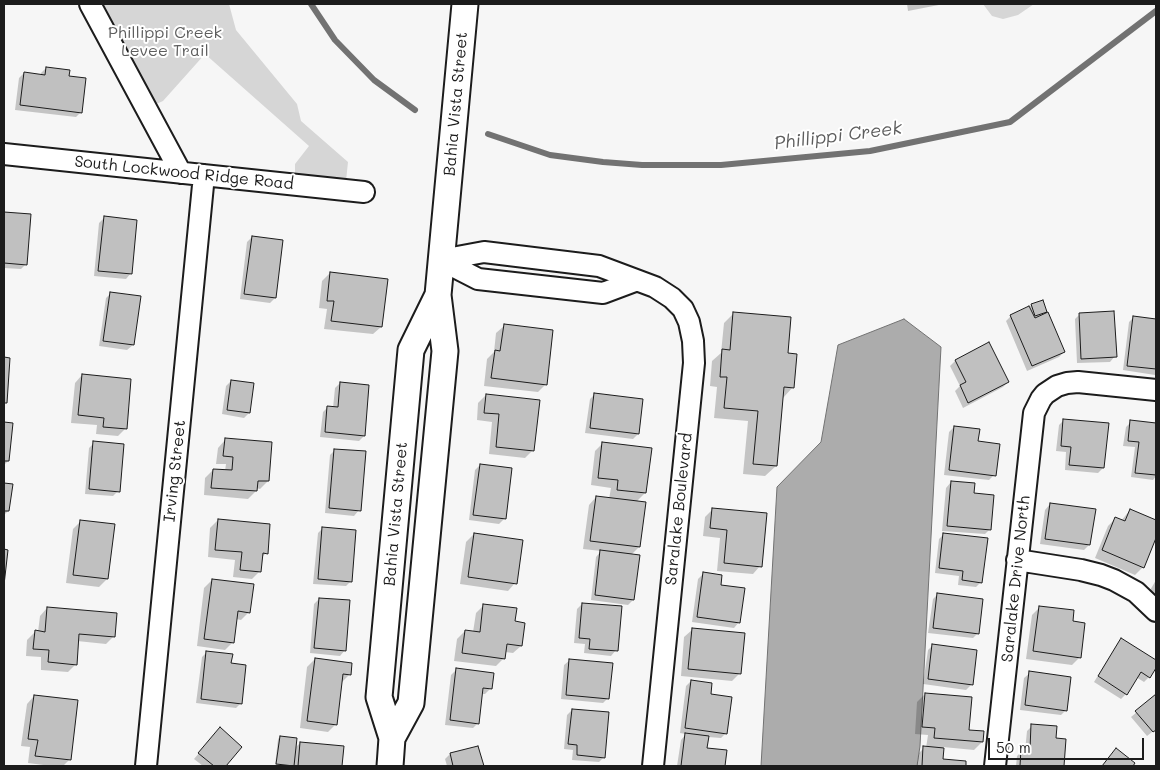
<!DOCTYPE html>
<html>
<head>
<meta charset="utf-8">
<style>
	body { margin:0 }
	#map { position:relative; width:1160px; height:770px; overflow:hidden; background:#f6f6f6; font-family:Mali,sans-serif }
	canvas { display:block }
	.frame { position:absolute; inset:0; border:5px solid #1c1c1c; pointer-events:none }
	.scale { position:absolute; left:988px; top:738px; width:156px; height:22px; box-sizing:border-box; border:2px solid #1c1c1c; border-top:0; padding-left:6px; font-size:15px; line-height:18px; white-space:nowrap; color:#1c1c1c; -webkit-text-stroke:4px #fff; paint-order:stroke }
</style>
</head>
<body>
<div id="map">
<canvas width="1160" height="770"></canvas>
<div class="frame"></div>
<div class="scale">50 m</div>
</div>
<script>
const g = document.querySelector('canvas').getContext('2d');
g.lineJoin = 'round';
function paint(path, color) {
  g.fillStyle = color;
  g.fill(path, 'evenodd');
}
function toPath(rows) {
  const path = new Path2D();
  for (const r of rows) {
    path.moveTo(r[0], r[1]);
    for (let i = 2; i < r.length; i += 2) path.lineTo(r[i], r[i + 1]);
  }
  return path;
}
function strokePath(path, color, width, dash) {
  g.strokeStyle = color;
  g.lineWidth = width;
  g.lineCap = dash ? 'butt' : 'round';
  g.setLineDash(dash || []);
  g.stroke(path);
}
function label(font, color, halo, rows, align = 'center') {
  g.font = font + ' Mali,sans-serif';
  g.lineWidth = 4;
  g.setLineDash([]);
  g.textBaseline = 'middle';
  g.strokeStyle = halo;
  g.fillStyle = color;
  for (const [text, x, y, turn = 0] of rows) {
    g.save();
    g.translate(x, y);
    g.rotate((+turn || 0) * Math.PI / 180);
    g.textAlign = isNaN(turn) ? turn : align;
    if (halo) g.strokeText(text, 0, 0);
    g.fillText(text, 0, 0);
    g.restore();
  }
}
const green = toPath([
	[101,4,229,4,236,30,297,104,301,121,348,162,346,181,295,176,295,164,309,146,205,54,163,101,154,105],
	[983,4,1034,4,1018,15,1003,19,992,16]
]);
const water = toPath([
	[904,319,941,347,920,746,917,766,761,766,777,487,821,442,838,345,904,319]
]);
const shadow = toPath([
	[907,4,944,4,908,11],
	[46,68,68,77,81,112,76,117,15,110,19,78,24,73,41,75,41,73],
	[4,213,30,215,26,264,21,269,4,268],
	[104,218,131,273,126,279,94,276,99,223],
	[252,237,275,298,270,303,240,299,247,242],
	[330,273,381,327,373,334,324,329,327,309,319,308,322,281],
	[111,293,133,345,127,350,99,346,106,298],
	[1031,305,1046,311,1041,317,1064,352,1059,357,1027,371,1006,321,1011,316,1029,308],
	[734,313,787,354,793,387,783,398,776,466,765,476,743,474,748,421,714,418,717,387,710,386,712,361,721,353,724,323],
	[1080,314,1115,356,1110,362,1077,363,1075,319],
	[1134,317,1156,320,1156,374,1155,375,1123,370,1129,322],
	[504,326,545,385,538,392,484,386,487,359,494,352,496,333],
	[989,344,1008,382,1003,387,963,408,955,391,960,386,950,366,955,361],
	[82,375,126,428,118,436,96,434,97,425,71,423,75,383],
	[231,381,249,413,244,418,222,414,226,386],
	[340,383,364,436,359,441,320,437,323,412,328,407,333,408,335,388],
	[595,394,638,434,633,439,585,433,590,399],
	[486,395,533,450,525,458,489,454,492,422,477,420,478,403],
	[1064,420,1103,468,1098,473,1065,470,1066,452,1056,451,1059,425],
	[1131,422,1156,425,1156,476,1153,480,1131,477,1135,447,1123,446,1126,427],
	[4,424,12,424,8,461,4,465],
	[954,427,977,443,994,475,989,480,944,475,949,432],
	[225,440,268,481,260,489,256,488,256,491,248,499,204,495,205,478,213,470,225,471,226,464,216,464,218,448],
	[94,443,118,491,113,496,85,494,89,448],
	[603,443,645,493,636,502,639,547,631,555,633,600,628,605,591,600,596,557,601,551,583,549,589,505,596,497,609,499,611,488,591,485,595,451],
	[335,450,359,510,354,516,325,513,330,455],
	[480,465,504,519,499,524,469,520,475,470],
	[951,482,973,494,990,529,985,534,942,531,946,488],
	[4,484,12,485,8,511,4,515],
	[1050,504,1089,545,1084,550,1040,544,1045,510],
	[713,509,760,566,753,574,717,571,720,538,703,536,705,517],
	[1130,510,1156,522,1156,535,1143,567,1135,575,1095,558,1108,526,1116,518,1121,521],
	[218,520,266,553,261,558,260,571,252,579,233,577,235,560,208,557,210,528],
	[81,521,107,579,99,587,66,583,73,529],
	[323,528,351,581,346,586,313,584,318,533],
	[474,534,515,583,508,591,460,584,466,542],
	[944,534,981,582,976,587,958,585,959,576,935,573,939,539],
	[703,574,720,586,739,622,734,628,692,622,698,579],
	[212,580,249,612,241,620,236,619,233,642,225,650,197,646,204,588],
	[1156,580,1156,596,1149,592],
	[938,594,978,633,973,638,928,633,933,599],
	[319,599,345,650,340,656,310,653,314,604],
	[582,604,616,650,611,656,584,653,585,644,574,643,577,609],
	[484,605,513,622,521,646,513,653,505,652,504,658,496,666,454,661,457,639,465,631,473,632,476,613],
	[1040,607,1071,622,1080,657,1072,665,1026,659,1032,615],
	[47,608,114,636,106,644,77,641,76,664,68,672,41,670,41,657,26,656,27,640,35,632,38,632,40,616],
	[692,630,740,673,732,681,681,676,684,637],
	[1122,640,1156,661,1156,665,1149,677,1144,682,1136,677,1126,694,1121,699,1094,682,1117,645],
	[933,645,971,685,966,690,923,684,928,650],
	[207,652,230,664,241,703,236,708,196,703,202,657],
	[315,659,349,675,341,683,336,724,328,732,300,728,307,667],
	[570,660,608,698,603,703,561,699,564,665],
	[456,670,490,689,485,694,482,694,478,723,473,728,445,725,451,675],
	[1030,673,1066,710,1061,715,1020,710,1024,678],
	[691,681,709,695,726,733,721,738,708,737,706,749,726,751,724,766,677,766,681,740,686,734,680,733,686,686],
	[925,694,982,742,974,750,943,747,942,760,965,762,964,766,917,766,919,753,924,748,926,748,928,735,915,734,917,702],
	[34,696,69,760,63,766,51,766,28,763,30,747,21,746,27,704],
	[1156,696,1156,729,1147,736,1131,717],
	[572,710,604,757,599,762,572,760,573,750,564,749,567,715],
	[1032,726,1055,740,1065,740,1063,766,1016,766,1017,756,1022,751,1025,751,1027,731],
	[215,734,241,747,225,766,203,766,194,759],
	[280,737,294,749,300,743,342,747,340,766,294,766,294,764,292,766,275,766,278,739],
	[478,747,482,766,447,766,445,759,450,754]
]);
const stream = toPath([
	[311,4,335,40,374,80,415,110],
	[488,134,550,155,603,162,642,165,721,165,870,151,1010,122,1156,11]
]);
const building = toPath([
	[46,67,70,70,69,76,86,78,82,113,20,105,24,72,45,75,46,67],
	[4,212,31,214,27,265,4,263,4,212],
	[104,216,137,220,132,274,98,271,104,216],
	[252,236,283,240,276,298,244,294,252,236],
	[330,272,388,279,382,327,331,321,334,301,327,301,330,272],
	[110,292,141,296,134,345,103,341,110,292],
	[1043,300,1047,312,1035,316,1031,304,1043,300],
	[1029,306,1035,318,1048,312,1065,352,1032,366,1010,315,1029,306],
	[1114,311,1117,357,1081,359,1079,313,1114,311],
	[733,312,791,317,788,353,797,354,794,388,784,387,777,466,753,464,758,411,724,408,727,377,720,377,722,349,730,350,733,312],
	[1133,316,1156,319,1156,369,1127,366,1133,316],
	[504,324,553,330,547,385,491,378,495,350,500,351,504,324],
	[989,342,1009,382,968,403,960,385,966,382,955,360,989,342],
	[4,357,10,358,7,403,4,403,4,357],
	[82,374,131,379,127,429,103,427,104,418,78,415,82,374],
	[231,380,254,383,250,413,227,410,231,380],
	[340,382,369,385,365,436,325,432,327,406,338,407,340,382],
	[594,393,643,399,639,434,590,428,594,393],
	[486,394,540,400,534,451,496,447,499,414,484,413,486,394],
	[1063,419,1109,423,1104,468,1069,465,1071,447,1061,446,1063,419],
	[1130,420,1156,423,1156,475,1135,473,1139,442,1128,441,1130,420],
	[4,422,13,423,9,461,4,461,4,422],
	[954,426,980,429,978,441,1000,444,996,476,949,470,954,426],
	[225,438,272,442,269,481,258,481,257,491,211,488,213,469,232,470,233,457,223,456,225,438],
	[93,441,124,444,120,492,89,489,93,441],
	[602,442,652,448,646,493,617,490,618,480,598,478,602,442],
	[334,449,366,451,361,511,329,508,334,449],
	[480,464,512,468,506,519,473,515,480,464],
	[951,481,975,483,974,493,994,495,991,530,947,526,951,481],
	[4,483,13,484,9,511,4,511,4,483],
	[596,496,646,502,640,547,590,541,596,496],
	[1050,503,1096,509,1090,545,1045,539,1050,503],
	[712,508,767,513,762,567,724,563,727,530,710,528,712,508],
	[1130,509,1156,520,1156,538,1144,568,1102,550,1115,517,1125,521,1130,509],
	[218,519,270,524,268,554,263,553,261,572,240,570,242,552,215,550,218,519],
	[80,520,115,524,108,579,73,575,80,520],
	[322,527,356,530,352,582,318,579,322,527],
	[474,533,523,540,517,584,468,577,474,533],
	[943,533,988,538,982,583,962,580,963,571,939,568,943,533],
	[4,549,8,550,4,585,4,549],
	[600,550,640,555,634,600,595,595,600,550],
	[703,572,722,575,721,585,745,588,740,623,697,617,703,572],
	[212,579,254,584,250,613,238,611,234,643,204,639,212,579],
	[937,593,983,599,979,634,933,628,937,593],
	[319,598,350,600,346,651,314,648,319,598],
	[582,603,622,606,618,651,589,649,590,639,579,638,582,603],
	[483,604,517,608,515,621,525,623,522,646,507,644,505,659,462,653,465,630,480,632,483,604],
	[1039,606,1074,610,1073,621,1085,623,1081,658,1033,651,1039,606],
	[47,607,117,613,115,637,79,634,77,665,48,662,49,650,33,649,35,630,45,632,47,607],
	[692,628,745,633,741,674,688,669,692,628],
	[1121,638,1156,660,1156,668,1150,678,1141,672,1127,695,1098,676,1121,638],
	[932,644,977,650,973,685,928,679,932,644],
	[206,651,233,654,231,663,246,665,242,704,201,699,206,651],
	[315,658,352,663,351,675,343,674,337,725,307,721,315,658],
	[569,659,613,663,609,699,566,695,569,659],
	[456,668,494,673,492,689,483,688,479,724,450,720,456,668],
	[1029,671,1071,677,1067,711,1025,705,1029,671],
	[691,680,712,683,711,694,732,697,727,734,685,728,691,680],
	[925,693,972,697,969,730,984,731,983,742,934,738,935,728,922,727,925,693],
	[1156,694,1156,730,1153,732,1135,711,1156,694],
	[34,695,78,700,71,760,35,756,38,740,28,739,34,695],
	[572,709,609,712,605,758,577,755,577,745,568,744,572,709],
	[1031,724,1057,726,1056,738,1066,739,1064,766,1020,766,1021,749,1030,750,1031,724],
	[220,727,242,747,226,766,214,766,198,753,220,727],
	[685,733,709,736,707,748,727,750,725,766,681,766,685,733],
	[280,736,297,738,294,766,276,764,280,736],
	[300,742,344,746,342,766,298,766,300,742],
	[478,746,484,766,453,766,450,753,478,746],
	[923,746,944,748,943,759,966,761,966,766,922,766,923,746],
	[1116,748,1135,763,1133,766,1102,766,1116,748]
]);
const minor = toPath([
	[90,4,181,173],
	[4,154,364,192],
	[441,260,484,252,599,266,655,287,672,298,683,309,689,322,693,341,694,363,653,766],
	[441,260,478,279,603,293,635,281],
	[1017,560,1081,570,1101,575,1114,580,1136,592,1156,611],
	[146,766,204,175],
	[995,766,1034,413,1041,399,1045,394,1057,386,1067,383,1078,382,1156,390]
]);
const tertiary = toPath([
	[392,738,411,703,445,351,438,295,465,4],
	[390,766,392,738,379,697,411,350,438,295]
]);
const parkNames = [
	["Phillippi Creek",165,33],
	["Levee Trail",165,51]
];
const streetNames = [
	["Bahia Vista Street",456,104,-85],
	["South Lockwood Ridge Road",184,173,6],
	["Irving Street",175,471,-84],
	["Saralake Boulevard",679,509,-84],
	["Bahia Vista Street",396,514,-85],
	["Saralake Drive North",1016,579,-84]
];
const waterNames = [
	["Phillippi Creek",838,136,-7]
];
paint(green, '#d6d6d6');
paint(water, '#acacac');
strokePath(water, '#727272', 1);
paint(shadow, '#0003');
strokePath(stream, '#727272', 6);
paint(building, '#c0c0c0');
strokePath(building, '#1c1c1c', 1);
strokePath(minor, '#1c1c1c', 24);
strokePath(tertiary, '#1c1c1c', 29);
strokePath(minor, '#fff', 20);
strokePath(tertiary, '#fff', 25);
label('16px', '#5d5d5d', '#fff', parkNames);
label('16px', '#1c1c1c', '#fff', streetNames);
label('italic 18px', '#5d5d5d', '#fff', waterNames);
</script>
</body>
</html>
